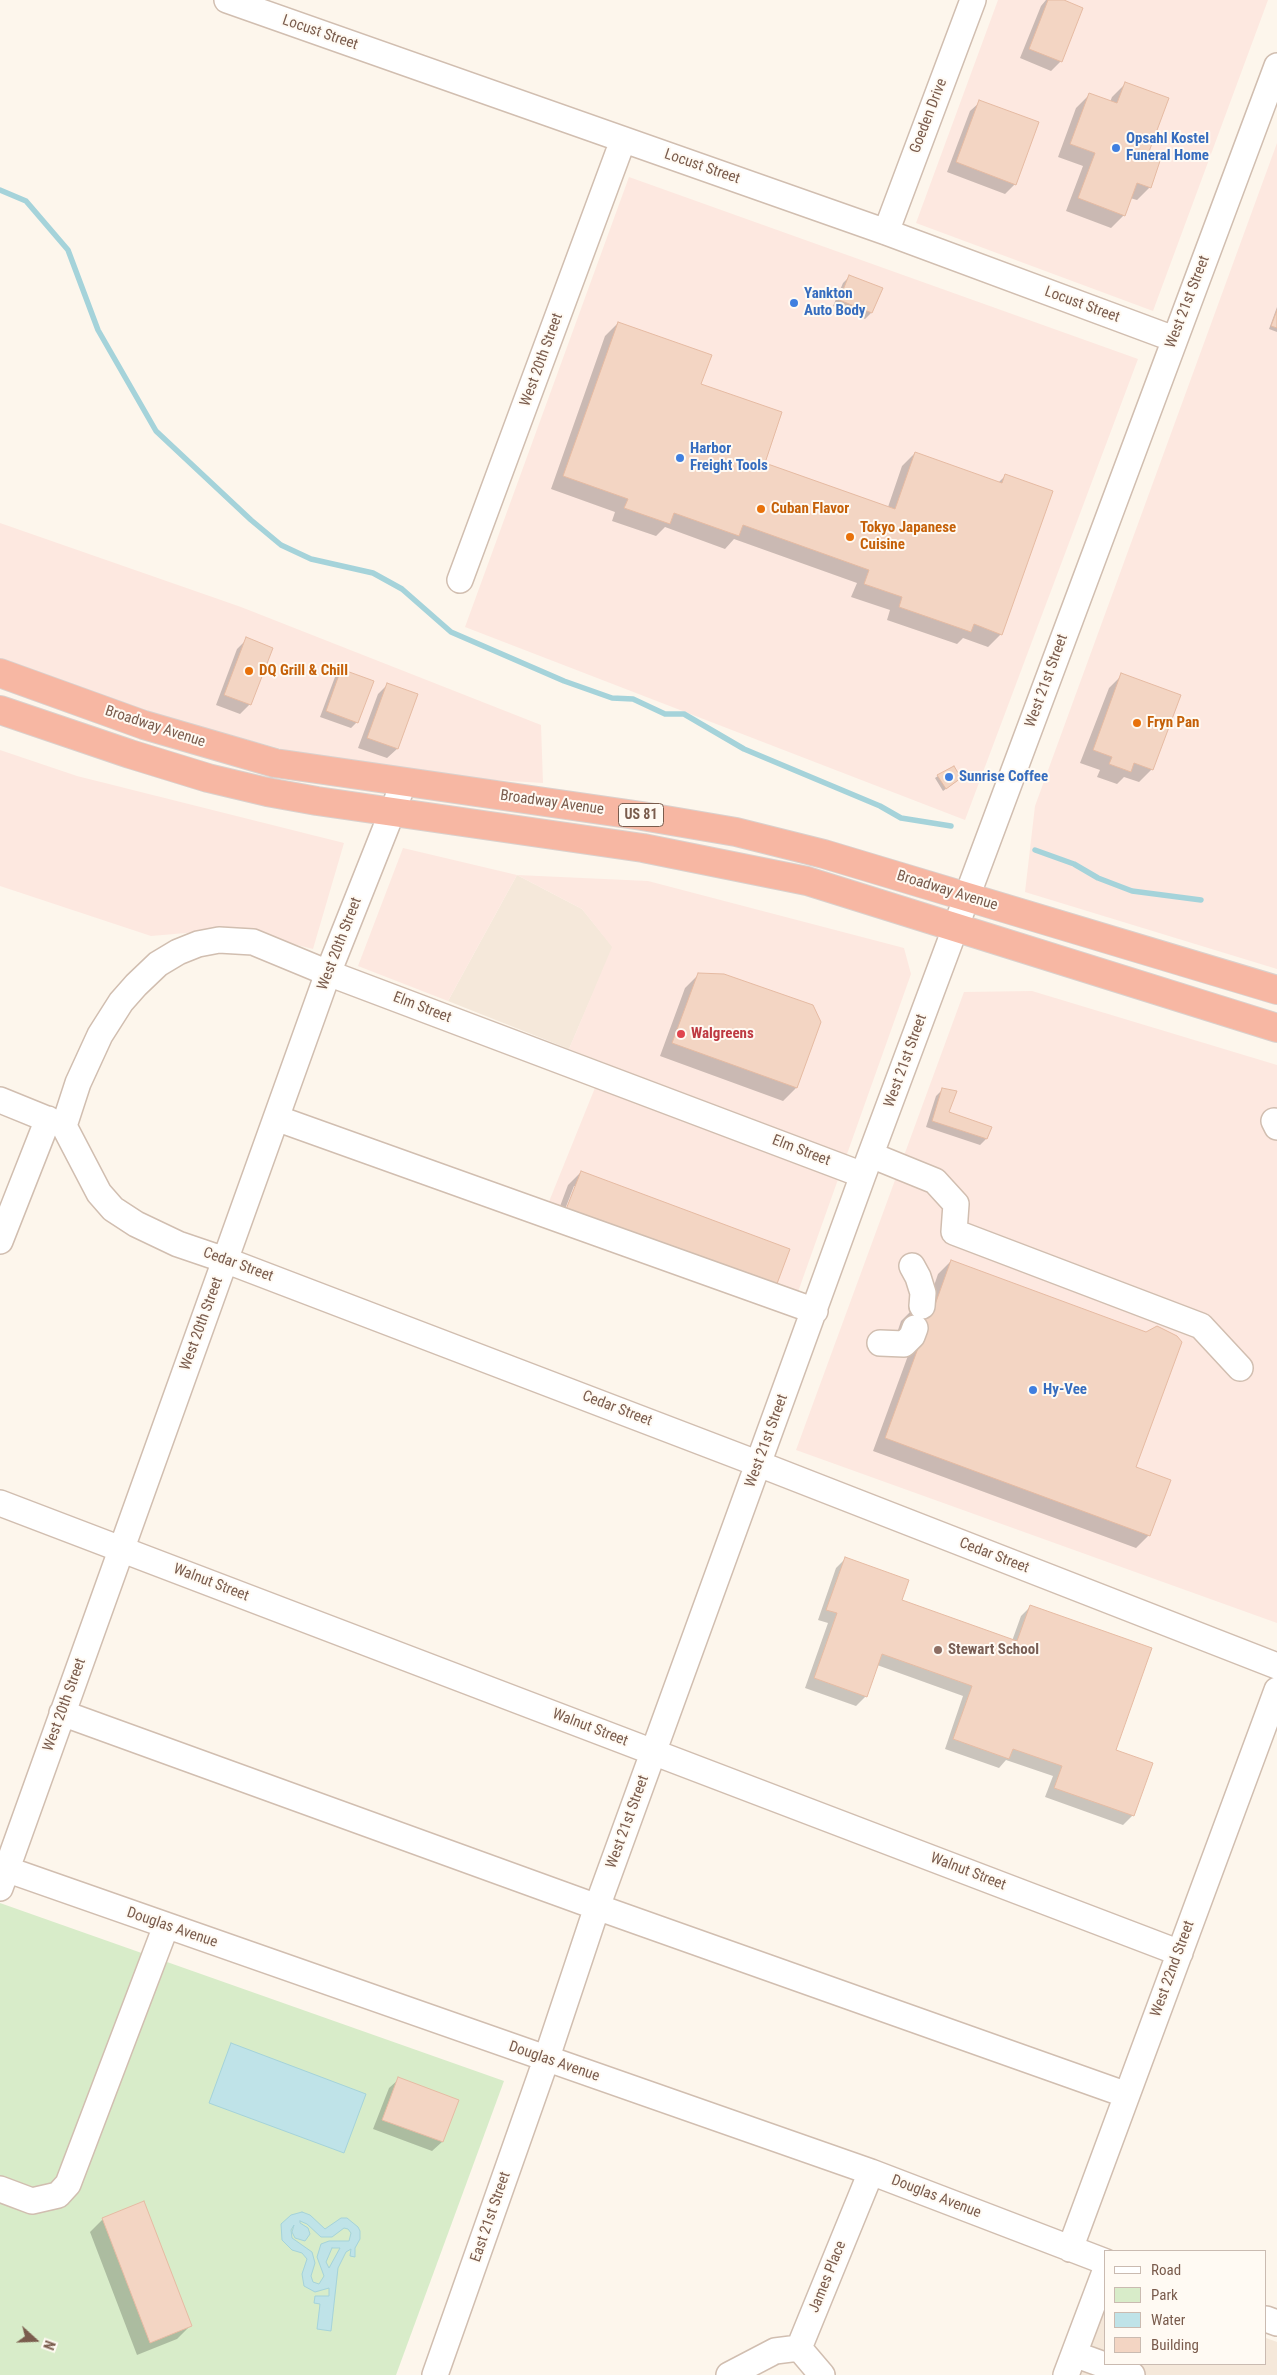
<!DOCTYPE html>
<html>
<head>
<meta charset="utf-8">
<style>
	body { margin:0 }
	#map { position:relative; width:1277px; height:2375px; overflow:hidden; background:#fdf6ec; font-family:"Roboto Condensed",sans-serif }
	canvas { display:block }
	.legend { position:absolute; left:1104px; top:2250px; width:162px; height:115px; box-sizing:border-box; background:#fffaf3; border:1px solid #cabbb1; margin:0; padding:6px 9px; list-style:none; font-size:15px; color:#7a5c4d }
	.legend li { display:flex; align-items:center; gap:10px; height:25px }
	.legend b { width:25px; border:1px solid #cabbb1 }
	.north { position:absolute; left:10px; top:2315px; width:50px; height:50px; -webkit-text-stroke:4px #fffaf3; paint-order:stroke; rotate:110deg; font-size:14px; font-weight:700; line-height:20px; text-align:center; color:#7a5c4d }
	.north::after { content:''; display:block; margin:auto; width:18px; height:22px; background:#7a5c4d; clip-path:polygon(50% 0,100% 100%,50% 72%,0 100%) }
</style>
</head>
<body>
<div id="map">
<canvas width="1277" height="2375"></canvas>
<ul class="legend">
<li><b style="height:6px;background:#fff"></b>Road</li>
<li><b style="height:14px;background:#d8ecc9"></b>Park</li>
<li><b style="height:14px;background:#bfe3e8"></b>Water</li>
<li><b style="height:14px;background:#f3d5c3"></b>Building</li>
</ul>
<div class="north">N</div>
</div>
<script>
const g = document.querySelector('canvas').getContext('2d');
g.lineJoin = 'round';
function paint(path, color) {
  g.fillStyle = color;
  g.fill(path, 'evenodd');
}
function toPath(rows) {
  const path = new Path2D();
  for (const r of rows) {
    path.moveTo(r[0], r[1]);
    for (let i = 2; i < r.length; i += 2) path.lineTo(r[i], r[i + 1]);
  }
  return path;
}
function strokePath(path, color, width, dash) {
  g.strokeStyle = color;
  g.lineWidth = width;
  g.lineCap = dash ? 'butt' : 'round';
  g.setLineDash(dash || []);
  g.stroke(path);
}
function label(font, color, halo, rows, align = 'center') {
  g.font = font + ' "Roboto Condensed",sans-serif';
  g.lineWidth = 4;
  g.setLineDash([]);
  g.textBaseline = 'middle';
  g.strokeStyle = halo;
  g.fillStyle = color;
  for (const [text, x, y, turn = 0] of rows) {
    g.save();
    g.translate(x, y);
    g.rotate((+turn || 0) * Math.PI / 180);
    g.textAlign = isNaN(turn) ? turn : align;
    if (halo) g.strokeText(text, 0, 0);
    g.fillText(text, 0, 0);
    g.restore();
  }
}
const residential = toPath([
	[517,875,582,909,613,947,569,1049,448,1001],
	[1106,2279,1106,2364,1266,2364,1266,2338,1277,2342,1277,2375,1056,2375]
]);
const commercial = toPath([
	[998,0,1268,0,1153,311,916,223],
	[1277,143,1277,969,1025,892,1035,806],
	[629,177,1138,359,965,820,465,627],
	[0,523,241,607,541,725,543,783,416,775,297,753,145,712,0,659],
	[0,750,77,776,344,843,313,949,233,929,151,936,0,886],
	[403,848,517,875,648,881,904,948,911,974,793,1306,544,1214,605,1063,569,1049,612,947,582,909,517,875,448,1001,358,966],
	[1032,991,1277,1065,1277,1623,796,1450,964,992]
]);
const green = toPath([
	[0,1903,504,2081,396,2375,0,2375]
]);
const water = toPath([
	[231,2043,366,2094,344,2153,209,2103,231,2043],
	[302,2212,310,2215,325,2229,341,2218,347,2218,358,2227,360,2231,360,2239,355,2248,355,2257,350,2256,351,2249,346,2252,338,2268,331,2331,317,2329,320,2304,314,2303,315,2296,329,2296,329,2288,315,2292,304,2286,302,2274,307,2259,302,2253,292,2250,282,2240,281,2224,291,2215,302,2212],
	[300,2221,307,2224,321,2237,332,2237,344,2228,348,2229,351,2233,349,2241,329,2241,321,2244,317,2257,324,2276,319,2284,313,2282,311,2276,315,2263,312,2252,292,2238,291,2230,294,2225,292,2232,295,2238,305,2241,310,2234,308,2228,300,2223,300,2221],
	[332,2248,340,2248,329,2268,326,2262,332,2248]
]);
const shadow = toPath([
	[1046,0,1060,0,1061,61,1051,71,1020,58,1041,6],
	[1125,84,1145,157,1150,187,1137,200,1130,198,1124,215,1111,228,1066,211,1083,166,1058,157,1076,108,1089,95,1110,102,1112,97],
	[980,102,1015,184,1005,194,947,172,970,111],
	[849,277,871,313,865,319,833,306,843,283],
	[1277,307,1277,332,1269,329],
	[618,323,700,384,763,463,888,507,902,466,915,453,998,483,1006,475,1001,634,988,647,963,638,957,644,887,620,890,610,851,597,857,583,734,539,725,549,665,527,656,536,612,521,615,512,551,489,605,336],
	[247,639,250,704,240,714,216,705,237,649],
	[341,671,357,722,351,728,320,717,335,677],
	[1122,675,1152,769,1139,782,1124,777,1117,784,1097,777,1100,770,1080,763,1109,688],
	[388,684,417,695,397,749,387,758,358,748,378,694],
	[938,776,957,781,943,791,935,778],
	[698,975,820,1022,796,1088,783,1101,660,1056,685,988],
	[942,1090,948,1113,986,1139,980,1145,926,1127,936,1096],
	[581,1172,788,1249,553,1225,568,1185],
	[574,1186,576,1186,564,1218,562,1217],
	[951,1261,1134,1468,1149,1535,1136,1548,873,1451,913,1342,896,1336,901,1321,914,1308,925,1312,938,1274],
	[846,1558,900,1601,1012,1641,1021,1616,1030,1607,1114,1751,1133,1815,1123,1825,1045,1797,1053,1776,1006,1760,999,1768,945,1749,963,1696,877,1665,866,1696,856,1706,805,1688,828,1623,818,1620,836,1568],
	[399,2079,457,2101,442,2142,432,2151,373,2129,389,2088],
	[103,2219,190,2326,177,2339,137,2355,90,2232]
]);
const stream = toPath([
	[0,190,26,201,68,250,98,330,156,431,251,520,281,545,311,559,373,573,402,589,451,632,564,681,612,698,633,699,665,714,684,714,744,749,880,806,901,818,951,826],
	[1035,850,1074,864,1098,878,1132,891,1201,900]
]);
const building = toPath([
	[1048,0,1064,0,1083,8,1062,62,1029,49,1048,0],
	[1125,82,1169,98,1147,157,1160,161,1151,188,1137,183,1125,216,1078,198,1095,153,1070,144,1089,93,1117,103,1125,82],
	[979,100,1039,122,1016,185,956,162,979,100],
	[849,275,883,288,872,313,839,300,849,275],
	[1277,310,1277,328,1271,326,1277,310],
	[618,322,712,355,701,384,782,412,765,463,895,509,915,452,1002,483,1005,474,1053,491,1002,635,974,624,971,632,899,607,902,597,864,584,869,570,743,525,739,536,674,513,670,524,624,508,628,499,563,476,618,322],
	[246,637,273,648,251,705,224,695,246,637],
	[341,669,374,681,358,723,326,711,341,669],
	[1121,673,1181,695,1153,770,1134,763,1131,772,1109,764,1112,757,1093,750,1121,673],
	[387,683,418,694,398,749,367,738,387,683],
	[954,766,961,778,946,789,937,775,954,766],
	[698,973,724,974,813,1005,821,1022,797,1088,672,1043,698,973],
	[942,1088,957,1091,949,1112,992,1127,987,1139,932,1121,942,1088],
	[581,1171,790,1249,775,1289,565,1212,581,1171],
	[951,1260,1146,1332,1157,1326,1177,1336,1182,1342,1136,1467,1171,1480,1150,1536,885,1438,925,1329,908,1323,914,1306,932,1313,951,1260],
	[845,1557,909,1580,902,1600,1017,1641,1030,1605,1152,1648,1116,1750,1153,1763,1134,1816,1054,1788,1062,1766,1013,1749,1009,1759,953,1739,972,1686,882,1654,867,1697,814,1678,837,1613,826,1610,845,1557],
	[398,2077,459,2100,443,2142,382,2120,398,2077],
	[144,2201,192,2326,150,2343,102,2218,144,2201]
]);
const minor = toPath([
	[227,0,886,232,1174,339],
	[886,232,973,0],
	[460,580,623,140],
	[0,1100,64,1126,99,1193,113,1209,136,1224,178,1244,225,1260,759,1464,1277,1666],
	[276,1118,815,1311],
	[1274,1121,1277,1127],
	[64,1126,78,1083,100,1035,121,1002,136,985,158,964,178,952,198,944,219,940,253,942,328,973,863,1175],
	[871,1155,935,1181,956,1204,954,1232,1201,1326,1240,1368],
	[0,1241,48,1119],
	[912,1266,918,1277,923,1293,922,1306],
	[880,1343,904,1344,912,1336,915,1328],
	[0,1503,1180,1953],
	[62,1713,597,1907,1127,2095],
	[0,1867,871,2172,1106,2262],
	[0,1888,328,973,404,782],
	[0,2189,32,2201,58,2195,68,2184,166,1926],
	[1070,2249,1277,1690],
	[1266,2319,1277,2323],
	[1074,2354,1132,2375],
	[435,2375,546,2060,597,1907,863,1175,1277,66],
	[729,2375,775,2351,799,2348],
	[822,2375,799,2348,871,2172],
	[1066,2375,1106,2269]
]);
const highway = toPath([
	[0,673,144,725,275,763,642,816,736,832,824,854,1277,990],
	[0,710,130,754,208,778,267,792,317,801,643,848,807,881,1277,1028]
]);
const markers = [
	[1116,148,5,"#3f7fe0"],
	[794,303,5,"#3f7fe0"],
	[680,458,5,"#3f7fe0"],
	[761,509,5,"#e8710a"],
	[850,537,5,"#e8710a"],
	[249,671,5,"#e8710a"],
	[1137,723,5,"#e8710a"],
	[949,777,5,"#3f7fe0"],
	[681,1034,5,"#e0444e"],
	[1033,1390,5,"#3f7fe0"],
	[938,1650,5,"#8d6e63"]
];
const shields = [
	[641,815,45]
];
const shieldNames = [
	["US 81",641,815]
];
const streetNames = [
	["Locust Street",320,33,19],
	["Goeden Drive",929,116,-69],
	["Locust Street",702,167,19],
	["West 21st Street",1188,302,-69],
	["Locust Street",1082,305,20],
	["West 20th Street",542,360,-70],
	["West 21st Street",1047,681,-70],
	["Broadway Avenue",155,727,18],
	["Broadway Avenue",552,803,8],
	["Broadway Avenue",947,891,17],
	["West 20th Street",340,944,-69],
	["Elm Street",422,1008,21],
	["West 21st Street",906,1061,-70],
	["Elm Street",801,1151,21],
	["Cedar Street",238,1265,20],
	["West 20th Street",202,1324,-70],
	["Cedar Street",617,1409,21],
	["West 21st Street",767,1441,-70],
	["Cedar Street",994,1556,21],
	["Walnut Street",211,1583,21],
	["West 20th Street",65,1705,-70],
	["Walnut Street",590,1728,21],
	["West 21st Street",628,1822,-70],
	["Walnut Street",968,1872,21],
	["Douglas Avenue",172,1928,19],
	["West 22nd Street",1173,1969,-70],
	["Douglas Avenue",554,2062,19],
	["Douglas Avenue",936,2197,21],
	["East 21st Street",491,2217,-71],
	["James Place",828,2277,-68]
];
const shopNames = [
	["Opsahl Kostel",1126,139],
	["Funeral Home",1126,156],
	["Yankton",804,294],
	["Auto Body",804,311],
	["Harbor",690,449],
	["Freight Tools",690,466],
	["Sunrise Coffee",959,777],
	["Hy-Vee",1043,1390]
];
const foodNames = [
	["Cuban Flavor",771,509],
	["Tokyo Japanese",860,528],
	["Cuisine",860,545],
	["DQ Grill & Chill",259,671],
	["Fryn Pan",1147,723]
];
const healthNames = [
	["Walgreens",691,1034]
];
const educationNames = [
	["Stewart School",948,1650]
];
paint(residential, '#f5e8da');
paint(commercial, '#fde8e0');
paint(green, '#d8ecc9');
paint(water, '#bfe3e8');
strokePath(water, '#a5d3da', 1);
paint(shadow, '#0003');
strokePath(stream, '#a5d3da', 5.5);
paint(building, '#f3d5c3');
strokePath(building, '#e6bba3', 1);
strokePath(minor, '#d1beb0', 28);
strokePath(highway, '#dad1cd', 30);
strokePath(minor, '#fff', 25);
strokePath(highway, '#f7b7a3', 28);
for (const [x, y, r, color] of markers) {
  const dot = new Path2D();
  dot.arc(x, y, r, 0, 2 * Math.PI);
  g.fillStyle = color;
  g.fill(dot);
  strokePath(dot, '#fffaf3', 2);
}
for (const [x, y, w] of shields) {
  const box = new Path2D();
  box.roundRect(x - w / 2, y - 11.5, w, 23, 4);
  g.fillStyle = '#fffaf3';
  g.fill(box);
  strokePath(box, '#7a5c4d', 1);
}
label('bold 14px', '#7a5c4d', null, shieldNames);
label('15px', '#7a5c4d', '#fffaf3', streetNames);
label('bold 15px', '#366cbe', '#fffaf3', shopNames, 'left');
label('bold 15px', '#c56008', '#fffaf3', foodNames, 'left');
label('bold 15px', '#be3a42', '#fffaf3', healthNames, 'left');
label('bold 15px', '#785e54', '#fffaf3', educationNames, 'left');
</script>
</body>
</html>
